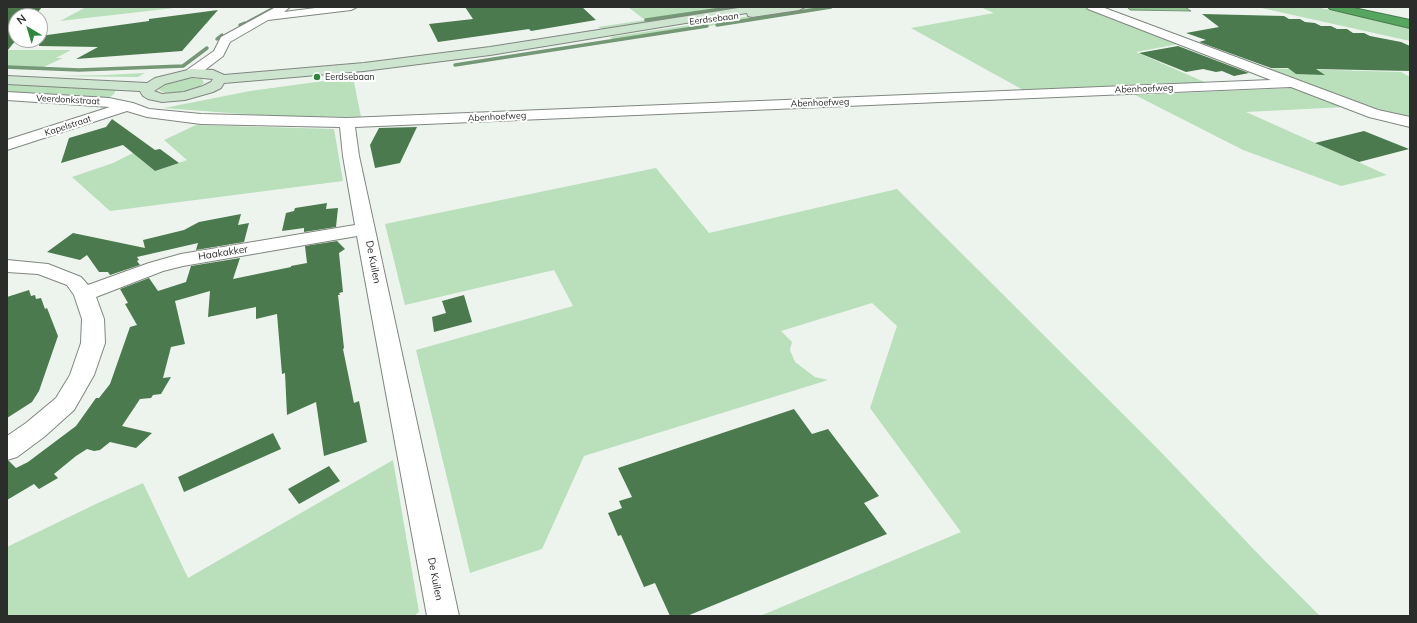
<!DOCTYPE html>
<html>
<head>
<meta charset="utf-8">
<style>
	body { margin:0 }
	#map { position:relative; width:1417px; height:623px; overflow:hidden; background:#edf4ed; font-family:Mulish,sans-serif }
	canvas { display:block }
	.frame { position:absolute; inset:0; border:8px solid #2b2d2b; pointer-events:none }
	.north { position:absolute; left:8px; top:8px; width:40px; height:40px; box-sizing:border-box; background:#fff; border:1px solid #aaabaa; border-radius:50%; rotate:322deg; font-size:11px; font-weight:700; line-height:16px; text-align:center; color:#2b2d2b }
	.north::after { content:''; display:block; margin:auto; width:14px; height:18px; background:#2c893b; clip-path:polygon(50% 0,100% 100%,50% 72%,0 100%) }
</style>
</head>
<body>
<div id="map">
<canvas width="1417" height="623"></canvas>
<div class="frame"></div>
<div class="north">N</div>
</div>
<script>
const g = document.querySelector('canvas').getContext('2d');
g.lineJoin = 'round';
function paint(path, color) {
  g.fillStyle = color;
  g.fill(path, 'evenodd');
}
function toPath(rows) {
  const path = new Path2D();
  for (const r of rows) {
    path.moveTo(r[0], r[1]);
    for (let i = 2; i < r.length; i += 2) path.lineTo(r[i], r[i + 1]);
  }
  return path;
}
function strokePath(path, color, width, dash) {
  g.strokeStyle = color;
  g.lineWidth = width;
  g.lineCap = dash ? 'butt' : 'round';
  g.setLineDash(dash || []);
  g.stroke(path);
}
function label(font, color, halo, rows, align = 'center') {
  g.font = font + ' Mulish,sans-serif';
  g.lineWidth = 4;
  g.setLineDash([]);
  g.textBaseline = 'middle';
  g.strokeStyle = halo;
  g.fillStyle = color;
  for (const [text, x, y, turn = 0] of rows) {
    g.save();
    g.translate(x, y);
    g.rotate((+turn || 0) * Math.PI / 180);
    g.textAlign = isNaN(turn) ? turn : align;
    if (halo) g.strokeText(text, 0, 0);
    g.fillText(text, 0, 0);
    g.restore();
  }
}
const green = toPath([
	[86,7,183,7,60,21],
	[628,7,758,7,603,30,598,27,645,20],
	[811,7,831,7,614,41,610,37],
	[980,7,1082,7,1164,38,1184,43,1136,52,1209,84,1025,91,911,28,994,13],
	[1257,7,1316,7,1410,27,1410,41],
	[7,50,71,50,56,58,63,58,37,70,7,69],
	[1260,68,1401,72,1410,77,1410,117,1386,113],
	[145,73,138,77,53,76,105,75],
	[353,77,361,117,270,116,164,108,250,91],
	[186,78,202,79,204,83,198,88,178,93,165,93,159,90,159,88,166,83],
	[7,82,117,87,114,94,107,99,7,95],
	[1294,88,1345,107,1246,112,1387,175,1341,186,1243,150,1135,95],
	[196,125,334,129,343,181,110,211,72,177,113,163,133,153,155,171,187,160,164,140],
	[656,168,709,233,897,189,1159,450,1264,560,1320,616,760,616,961,532,870,408,897,326,872,303,781,331,792,342,790,350,795,362,815,377,828,380,584,456,542,549,470,573,416,350,573,306,554,270,405,305,385,224],
	[393,460,419,612,414,616,7,616,7,547,98,503,143,483,188,578]
]);
const water = toPath([
	[1127,7,1185,7,1191,11,1130,10,1127,7]
]);
const stream = toPath([
	[646,20,735,7],
	[248,22,276,7],
	[240,25,245,23],
	[717,25,831,7],
	[217,39,222,35],
	[455,65,707,26],
	[7,67,79,70,183,66,207,48]
]);
const building = toPath([
	[7,7,42,7,35,16,16,16,16,40,7,51],
	[465,7,582,7,596,20,531,31,529,29,438,42,429,24,473,19],
	[218,10,182,51,76,59,98,47,39,46,40,36,149,21,149,19],
	[1202,14,1284,16,1289,19,1300,19,1305,22,1315,23,1321,26,1331,26,1337,29,1347,29,1353,33,1364,33,1370,36,1401,42,1410,46,1410,71,1316,69,1325,75,1296,74,1288,68,1271,68,1199,42,1206,40,1186,33,1219,27],
	[1178,46,1249,73,1234,76,1222,71,1216,72,1203,69,1186,72,1139,53],
	[112,119,155,150,160,149,179,163,155,171,123,145,61,163,69,138,106,127],
	[417,127,400,163,375,168,370,145,379,128],
	[1364,131,1409,149,1359,162,1315,143],
	[327,203,326,209,338,208,336,227,304,232,304,228,282,231,286,213,294,211,295,208],
	[241,214,238,225,249,223,244,242,196,250,198,243,137,257,139,260,137,261,140,265,110,275,108,272,99,272,87,255,80,260,47,252,73,233,145,248,143,240,184,230,199,222],
	[337,241,345,249,339,253,343,292,339,293,340,295,338,295,344,348,343,349,354,403,359,401,367,442,324,456,316,402,287,415,285,373,282,374,277,314,256,319,256,307,208,317,210,291,175,301,185,344,171,347,163,378,171,377,161,394,153,395,151,398,140,399,122,426,152,433,136,448,110,442,100,450,94,451,87,449,76,456,54,474,58,478,39,489,34,484,7,500,7,461,9,461,16,468,28,462,76,426,96,398,99,398,110,384,130,327,137,325,125,304,128,303,120,289,149,278,158,291,186,282,191,266,240,258,233,279,291,267,291,266,307,263,305,246],
	[29,290,31,296,35,295,36,299,41,298,45,309,47,308,58,336,39,391,32,402,7,418,7,297],
	[464,295,472,322,434,332,432,317,446,313,442,301],
	[794,409,812,434,828,429,879,496,864,503,887,534,687,616,670,616,655,583,644,587,621,535,618,536,608,513,622,508,619,501,632,497,618,468],
	[273,433,281,449,184,492,178,477],
	[329,466,340,481,299,504,288,489]
]);
const street = toPath([
	[276,7,290,7,284,12,323,7,357,7,351,10,268,20,230,42,223,56,197,76,187,76,185,73,187,70,214,51,221,37,276,7],
	[1086,7,1102,7,1378,110,1410,117,1410,127,1369,117,1291,87,355,127,359,156,459,616,427,616,357,236,183,266,163,271,96,297,104,319,105,343,94,375,74,410,44,437,17,457,7,460,7,436,26,423,56,398,70,375,81,343,82,319,74,295,67,285,38,274,7,272,7,260,48,264,81,277,88,285,149,263,181,254,355,225,343,156,340,127,201,124,147,117,127,111,7,150,7,140,110,107,7,100,7,92,109,98,133,103,149,109,201,114,347,118,1271,80,1088,9,1086,7]
]);
const secondary = toPath([
	[745,7,805,7,799,10,752,17,748,16,747,13,490,55,364,71,224,83,221,88,213,92,185,100,162,102,148,99,143,96,140,91,7,84,7,76,147,83,155,78,192,69,213,70,224,75,364,63,490,47,745,7],
	[192,77,213,79,211,82,203,86,184,92,162,94,154,91,165,84,192,77]
]);
const highway = toPath([
	[1328,7,1349,7,1410,20,1410,28,1330,9,1328,7]
]);
const markers = [
	[317,77,4,"#2c893b"]
];
const farStreetnames = [
	["Eerdsebaan",714,19,-7],
	["Abenhoefweg",1144,89,-2],
	["Veerdonkstraat",68,100,3],
	["Abenhoefweg",820,103,-2],
	["Abenhoefweg",497,117,-3],
	["Kapelstraat",68,126,-18]
];
const farPoinames = [
	["Eerdsebaan",325,77]
];
const streetNames = [
	["Haakakker",223,253,-9],
	["De Kuilen",373,262,79],
	["De Kuilen",435,579,79]
];
paint(green, '#b9dfbb');
paint(water, '#94c596');
strokePath(water, '#749776', 1);
strokePath(stream, '#749776', 3.5);
paint(building, '#4b7a4e');
strokePath(street, '#808780', 2);
strokePath(secondary, '#808780', 2);
strokePath(highway, '#487c4d', 2);
paint(street, '#fff');
paint(secondary, '#cde4cf');
paint(highway, '#57a65f');
for (const [x, y, r, color] of markers) {
  const dot = new Path2D();
  dot.arc(x, y, r, 0, 2 * Math.PI);
  g.fillStyle = color;
  g.fill(dot);
  strokePath(dot, '#fff', 1.5);
}
label('9px', '#2b2d2b', '#fff', farStreetnames);
label('9px', '#2b2d2b', '#fff', farPoinames, 'left');
label('10px', '#2b2d2b', '#fff', streetNames);
</script>
</body>
</html>
